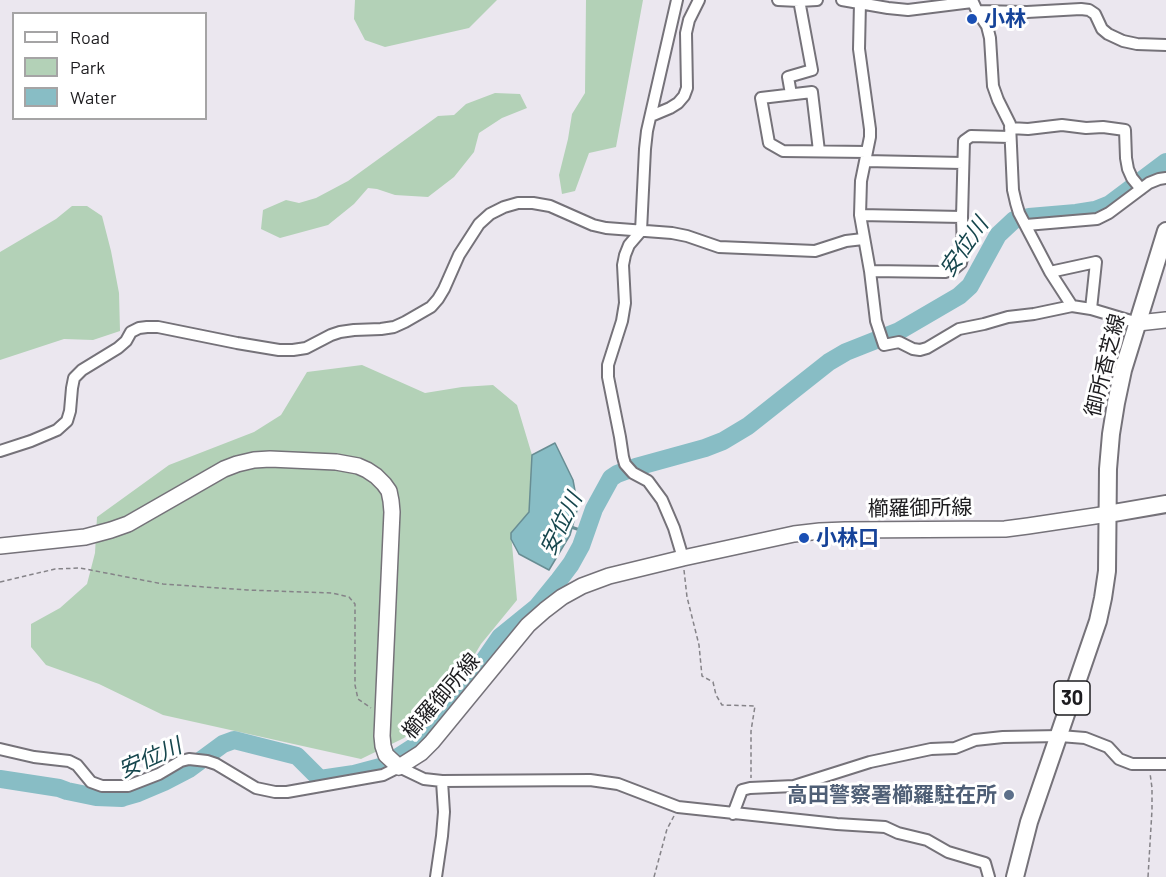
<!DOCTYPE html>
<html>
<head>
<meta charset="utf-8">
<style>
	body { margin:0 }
	#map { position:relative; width:1166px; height:877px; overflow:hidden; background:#ebe7ef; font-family:Barlow,sans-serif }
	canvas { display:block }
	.legend { position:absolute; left:12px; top:12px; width:195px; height:108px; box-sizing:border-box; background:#fff; border:2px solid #a5a4a5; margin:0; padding:8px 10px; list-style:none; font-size:18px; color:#1d1c1f }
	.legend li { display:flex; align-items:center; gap:12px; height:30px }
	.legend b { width:30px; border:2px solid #a5a4a5 }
</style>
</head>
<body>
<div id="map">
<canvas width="1166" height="877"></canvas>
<ul class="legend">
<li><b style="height:8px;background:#fff"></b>Road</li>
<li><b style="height:16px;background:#b3d1b7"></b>Park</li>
<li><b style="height:16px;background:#88bdc5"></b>Water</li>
</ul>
</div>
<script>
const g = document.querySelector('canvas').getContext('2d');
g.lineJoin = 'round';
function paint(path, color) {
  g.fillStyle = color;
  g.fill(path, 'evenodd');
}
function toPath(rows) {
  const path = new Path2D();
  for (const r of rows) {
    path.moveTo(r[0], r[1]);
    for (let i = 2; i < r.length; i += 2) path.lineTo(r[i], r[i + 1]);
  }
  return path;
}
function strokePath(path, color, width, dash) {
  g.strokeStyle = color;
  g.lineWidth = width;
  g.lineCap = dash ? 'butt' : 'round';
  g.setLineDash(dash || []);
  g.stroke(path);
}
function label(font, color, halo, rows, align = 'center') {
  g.font = font + ' Barlow,"Noto Sans JP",sans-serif';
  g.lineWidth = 6;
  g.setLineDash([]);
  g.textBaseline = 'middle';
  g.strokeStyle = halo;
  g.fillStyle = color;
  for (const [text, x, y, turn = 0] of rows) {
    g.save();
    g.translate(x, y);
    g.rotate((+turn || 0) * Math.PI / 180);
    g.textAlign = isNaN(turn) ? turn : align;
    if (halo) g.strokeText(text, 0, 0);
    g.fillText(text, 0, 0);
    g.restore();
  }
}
const green = toPath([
	[355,0,497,0,469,28,385,47,365,40,354,19],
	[586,0,643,0,616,147,589,153,575,191,562,194,559,175,568,139,572,114,585,93],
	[495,93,520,94,527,108,502,118,479,133,474,152,454,177,428,197,395,195,377,189,368,188,354,204,328,225,280,238,261,229,263,210,286,200,299,203,316,198,348,181,438,116,454,115,466,104],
	[72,206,87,206,102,216,111,251,119,293,120,331,93,340,64,339,0,360,0,252,56,219],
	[362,365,425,393,462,387,493,385,517,405,532,455,529,512,511,533,517,600,481,644,446,702,404,738,361,759,163,715,99,684,46,665,31,647,31,624,60,608,87,584,95,553,97,517,169,465,254,432,281,415,307,372]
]);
const water = toPath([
	[555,443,573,480,578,507,570,535,549,570,519,554,511,539,511,533,529,512,532,455,555,443]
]);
const stream = toPath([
	[571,527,586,532]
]);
const river = toPath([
	[0,779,59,788,67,791,96,797,122,798,124,797,138,793,164,782,189,769,223,744,234,740,297,756,320,779,354,774,384,766,429,737,447,714,500,637,537,607,559,580,571,564,581,546,594,509,611,478,617,474,636,467,705,448,723,441,748,426,829,362,846,352,899,331,959,296,970,286,998,235,1014,220,1029,217,1076,213,1095,210,1110,204,1166,162]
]);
const path = toPath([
	[684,570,687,597,699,645,702,676,713,682,716,695,722,705,755,706,751,731,751,778],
	[0,582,55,569,80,568,163,584,247,590,332,593,349,597,355,604,355,685,358,699,371,708],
	[654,877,667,829,674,816],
	[1148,877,1152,810,1152,788,1150,773]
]);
const street = toPath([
	[677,0,647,131,645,149,641,231,629,245,625,255,623,265,625,303,622,321,608,365,608,377,620,437,623,457,625,464,633,473,648,481,662,500,674,528,683,558],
	[778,0,799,1,817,0],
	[842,0,888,8,908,10,972,2],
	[972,0,977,11,987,26,990,38,993,86,998,100,1010,124,1013,190,1016,203,1019,213,1050,272,1072,306],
	[860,2,859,49,870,129,870,137,861,181,860,215,870,271,876,321,884,345,899,342,913,349,920,350,927,348,959,329,984,324,1008,317,1034,314,1072,306,1091,309,1138,323],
	[977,11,1027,12,1081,9,1089,10,1095,14,1102,29,1108,34,1123,41,1137,44,1166,45],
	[791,94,788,77,812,70,799,0],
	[651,116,670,108,678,103,684,96,687,88,686,33,689,20,699,0],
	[1010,128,1028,129,1062,125,1086,128,1103,127,1125,130,1126,158,1128,169,1132,178,1141,189],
	[819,151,812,92,761,98,769,143,783,151,867,152],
	[865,161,963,163],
	[860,215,962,217],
	[1026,225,1097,219,1109,213,1149,183,1159,179,1166,178],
	[870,271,945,272,954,269,961,263,963,254,962,217,964,141,971,136,1010,137],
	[1050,272,1096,262,1091,309],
	[0,451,31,441,57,430,67,421,70,411,72,388,74,378,82,370,118,348,126,341,131,332,139,328,147,327,158,327,237,343,279,350,293,350,306,348,331,335,340,332,354,330,381,329,394,327,405,322,431,307,438,299,444,289,459,255,479,224,490,214,504,207,518,203,533,203,550,206,593,225,606,228,672,233,687,236,719,247,815,251,846,241,863,239],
	[0,749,34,757,69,761,77,765,91,782,102,786,128,786,159,774,181,761,189,759,207,761,216,764,256,788,275,792,287,792,383,775,399,767,424,779,442,781,590,780,618,784,678,807,837,824,885,827,898,833,927,840,948,852,985,863,989,877],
	[733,814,742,790,750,788,794,786,870,762,931,749,955,748,975,740,1003,737,1060,736,1085,738,1108,747,1119,759,1132,764,1166,764],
	[436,877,442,836,444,812,442,781]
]);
const secondary = toPath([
	[1138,323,1166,320],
	[0,546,85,537,111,530,128,524,224,469,237,464,254,460,270,459,336,462,358,466,367,470,376,476,384,484,389,491,391,501,392,512,382,736,383,746,386,755,399,767,421,753,432,742,528,625,545,610,562,597,582,586,609,576,683,558,794,534,820,531,845,530,1005,529,1028,526,1108,514]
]);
const primary = toPath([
	[1108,514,1166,504],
	[1015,877,1029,822,1098,621,1103,598,1107,571,1108,469,1111,434,1116,403,1123,370,1166,231]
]);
const markers = [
	[972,19,6,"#1a4fb4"],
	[804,538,6,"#1a4fb4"],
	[1009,795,6,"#5c6f8a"]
];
const shields = [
	[1072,698,36]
];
const shieldNames = [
	["30",1072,698]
];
const transitNames = [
	["小林",984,19],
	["小林口",816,538]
];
const streetNames = [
	["御所香芝線",1105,365,-76],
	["櫛羅御所線",920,508,-1],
	["櫛羅御所線",441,696,-49]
];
const serviceNames = [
	["高田警察署櫛羅駐在所",997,795]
];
const waterNames = [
	["安位川",964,247,-55],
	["安位川",561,524,-64],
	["安位川",150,758,-24]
];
paint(green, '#b3d1b7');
paint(water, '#88bdc5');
strokePath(water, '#688d93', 1.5);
strokePath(stream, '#688d93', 3);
strokePath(river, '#88bdc5', 18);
strokePath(street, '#757279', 14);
strokePath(secondary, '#757279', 18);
strokePath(primary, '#757279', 20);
strokePath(path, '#858388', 1.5, [4.5, 3]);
strokePath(street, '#fff', 10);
strokePath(secondary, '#fff', 15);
strokePath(primary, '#fff', 16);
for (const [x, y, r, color] of markers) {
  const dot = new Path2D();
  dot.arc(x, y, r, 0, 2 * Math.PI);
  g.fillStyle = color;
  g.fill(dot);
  strokePath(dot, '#fff', 2);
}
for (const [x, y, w] of shields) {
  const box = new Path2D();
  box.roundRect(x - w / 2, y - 17, w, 34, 4.5);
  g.fillStyle = '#fff';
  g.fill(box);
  strokePath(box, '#1d1c1f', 1.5);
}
label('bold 20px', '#1d1c1f', null, shieldNames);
label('bold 21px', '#164399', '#fff', transitNames, 'left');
label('21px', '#1d1c1f', '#fff', streetNames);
label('bold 21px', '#4e5e75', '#fff', serviceNames, 'right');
label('italic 22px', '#16464d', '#fff', waterNames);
</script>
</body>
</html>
